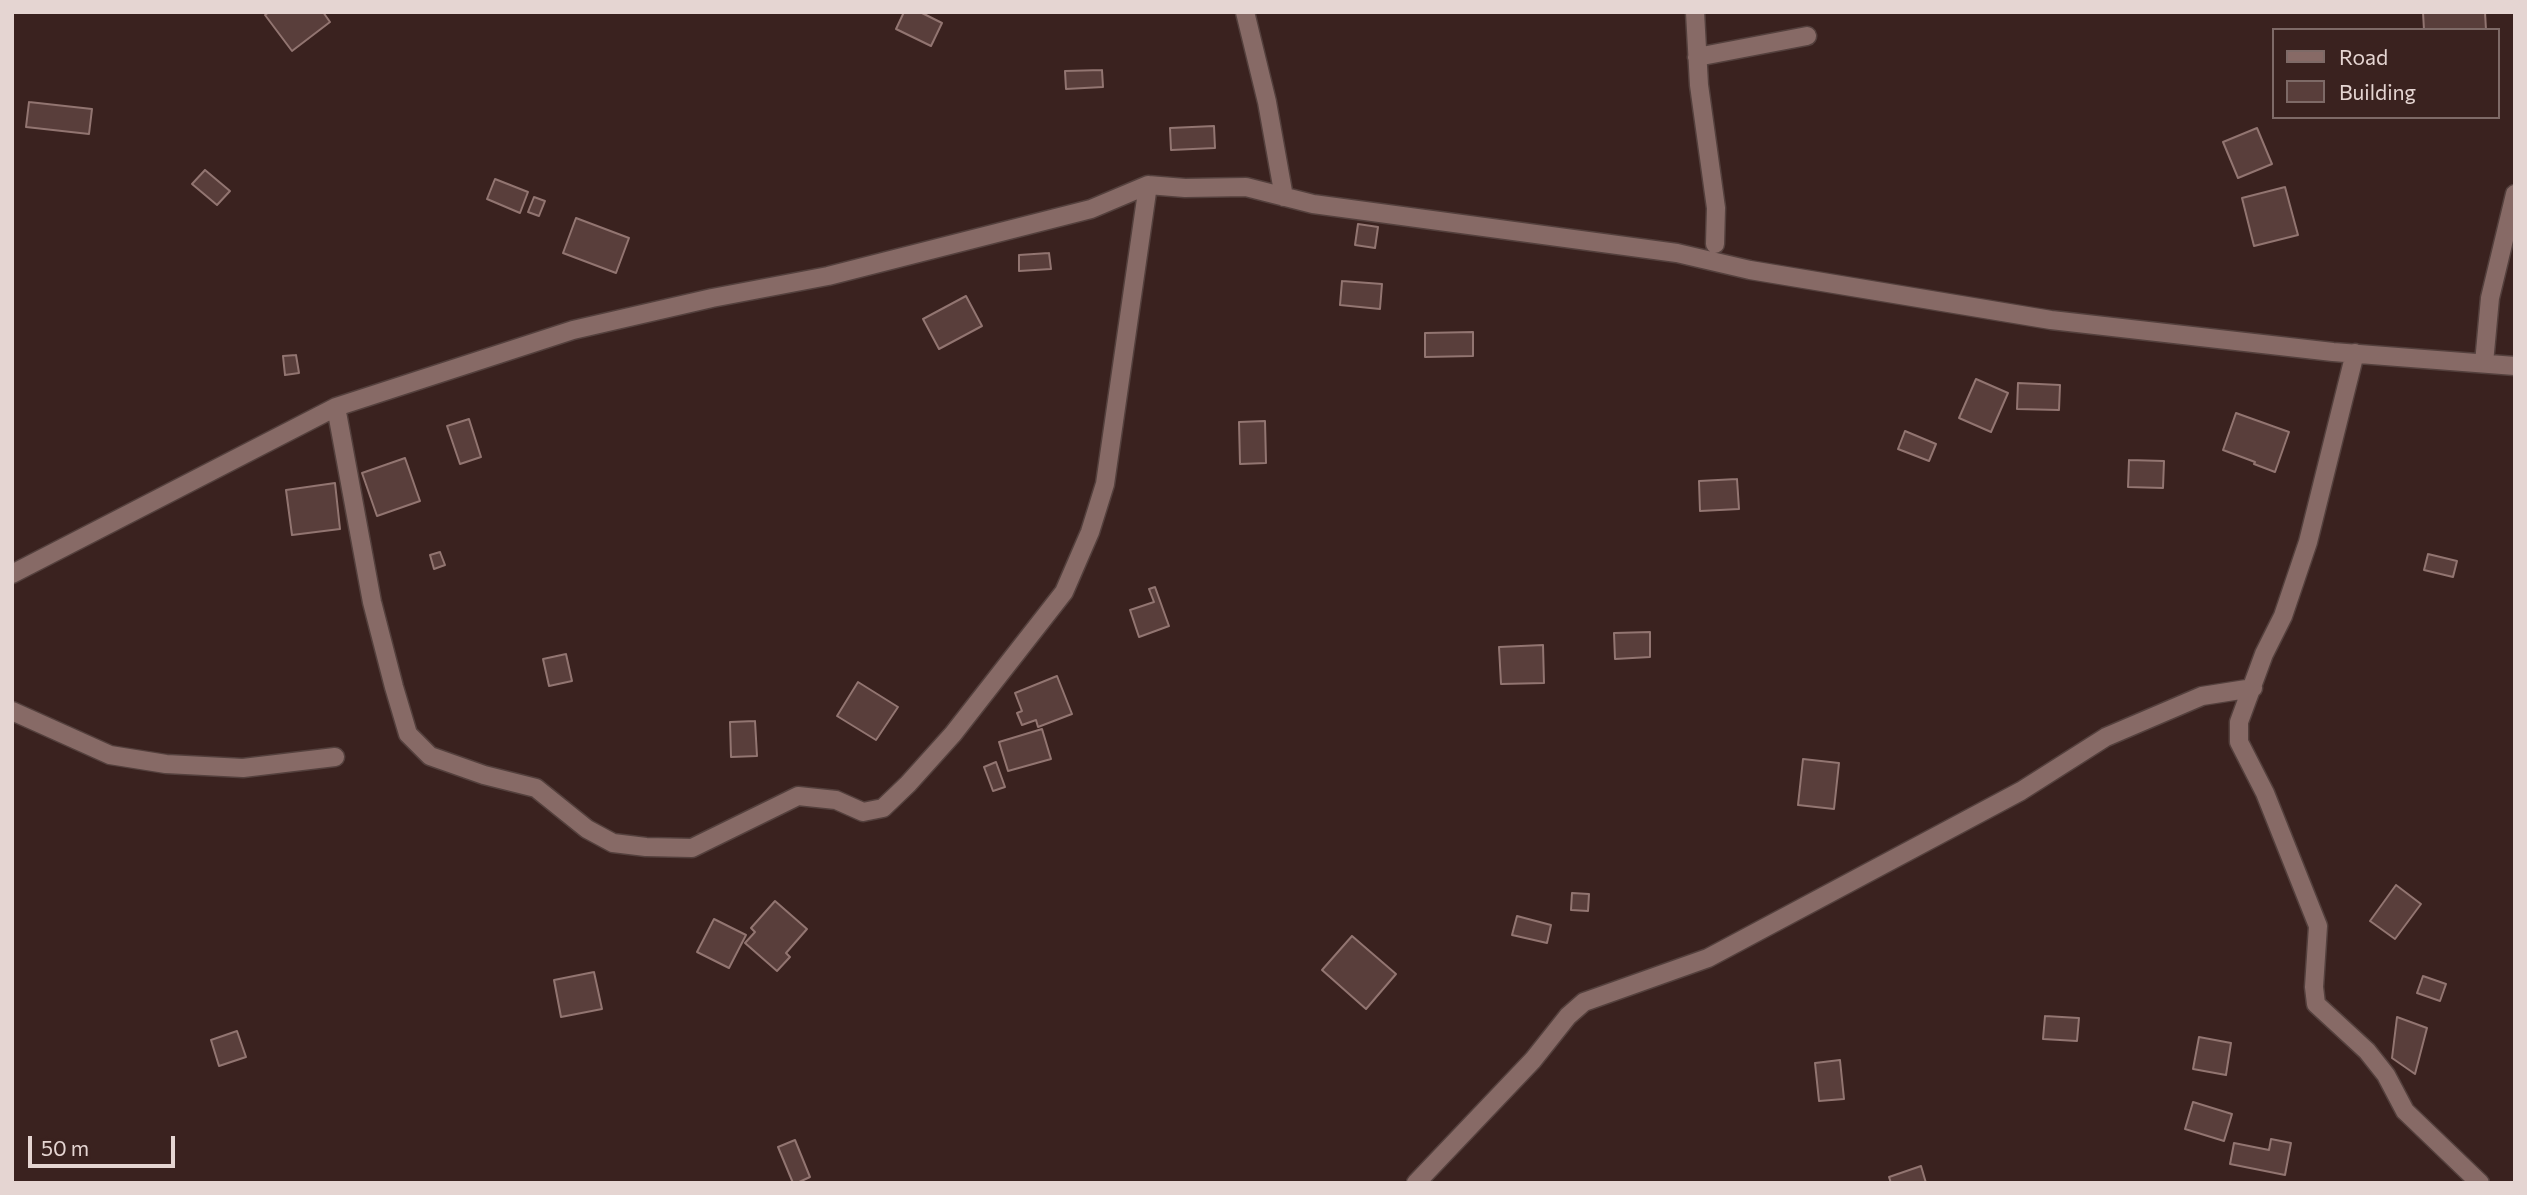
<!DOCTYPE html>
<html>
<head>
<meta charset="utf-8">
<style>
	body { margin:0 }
	#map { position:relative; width:2527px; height:1195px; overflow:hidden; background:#3a221f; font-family:Commissioner,sans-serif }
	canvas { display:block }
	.frame { position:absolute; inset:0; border:14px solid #e5d5d2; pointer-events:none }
	.legend { position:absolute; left:2272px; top:28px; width:228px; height:91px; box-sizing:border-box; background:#3a221f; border:2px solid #7e6a67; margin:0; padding:9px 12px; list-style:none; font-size:21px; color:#e5d5d2 }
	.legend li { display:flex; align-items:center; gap:14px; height:35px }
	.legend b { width:35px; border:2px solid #7e6a67 }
	.scale { position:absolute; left:28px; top:1136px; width:147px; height:32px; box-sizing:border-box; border:4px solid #e5d5d2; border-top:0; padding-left:9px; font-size:21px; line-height:24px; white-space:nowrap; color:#e5d5d2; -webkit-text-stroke:5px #3a221f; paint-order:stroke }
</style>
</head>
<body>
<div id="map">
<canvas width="2527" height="1195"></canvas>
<div class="frame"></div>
<ul class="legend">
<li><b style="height:9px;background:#876a66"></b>Road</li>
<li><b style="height:19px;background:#593e3b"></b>Building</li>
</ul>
<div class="scale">50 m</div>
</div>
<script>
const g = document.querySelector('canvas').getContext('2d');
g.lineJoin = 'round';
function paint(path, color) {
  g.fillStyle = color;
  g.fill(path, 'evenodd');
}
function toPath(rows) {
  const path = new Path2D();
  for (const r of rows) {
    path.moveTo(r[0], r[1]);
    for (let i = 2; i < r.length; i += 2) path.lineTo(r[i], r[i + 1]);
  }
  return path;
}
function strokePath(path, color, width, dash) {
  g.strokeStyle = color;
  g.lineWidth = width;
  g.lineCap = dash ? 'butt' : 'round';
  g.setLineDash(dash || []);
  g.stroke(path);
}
const building = toPath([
	[269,12,323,12,330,22,292,51,265,15,269,12],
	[904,12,920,12,942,23,931,46,896,29,904,12],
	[2423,12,2485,12,2486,30,2424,30,2423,12],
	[1102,70,1103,87,1066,89,1065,71,1102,70],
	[29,102,92,109,89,134,26,127,29,102],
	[1214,126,1215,148,1171,150,1170,128,1214,126],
	[2257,128,2272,164,2238,178,2223,142,2257,128],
	[205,170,230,191,217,205,192,184,205,170],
	[495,179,528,192,520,213,487,199,495,179],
	[2285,187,2298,235,2254,246,2242,198,2285,187],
	[534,197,545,201,539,216,528,212,534,197],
	[576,218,629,238,616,273,563,253,576,218],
	[1358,224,1378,227,1375,248,1355,245,1358,224],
	[1049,253,1051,269,1019,271,1019,255,1049,253],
	[1342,281,1382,284,1380,309,1340,305,1342,281],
	[966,296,982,326,939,349,923,319,966,296],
	[1473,332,1473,356,1425,357,1425,333,1473,332],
	[296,355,299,373,285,375,283,356,296,355],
	[1976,379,2008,393,1991,432,1959,418,1976,379],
	[2018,383,2060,385,2059,410,2017,409,2018,383],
	[2236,413,2289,432,2275,472,2254,464,2255,462,2223,450,2236,413],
	[469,419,481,457,460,464,447,426,469,419],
	[1265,421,1266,463,1240,464,1239,422,1265,421],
	[1905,431,1936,444,1929,461,1898,449,1905,431],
	[405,458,420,501,377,516,362,473,405,458],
	[2129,460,2164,461,2163,488,2128,487,2129,460],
	[1737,479,1739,509,1700,511,1699,481,1737,479],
	[335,483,340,529,292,535,286,490,335,483],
	[440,552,445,565,434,569,430,555,440,552],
	[2428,554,2457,561,2453,577,2424,570,2428,554],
	[1155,587,1169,626,1139,637,1130,610,1154,602,1149,589,1155,587],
	[1650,632,1650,657,1615,659,1614,633,1650,632],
	[1543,645,1544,683,1501,684,1499,647,1543,645],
	[566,654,572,681,549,686,543,659,566,654],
	[1057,676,1072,714,1038,727,1036,720,1022,725,1017,713,1022,711,1015,693,1057,676],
	[858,682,898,707,876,740,837,716,858,682],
	[755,721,757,756,731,757,730,722,755,721],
	[1042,729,1051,759,1008,771,999,742,1042,729],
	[1803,759,1839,763,1834,809,1798,805,1803,759],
	[996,762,1005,787,993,791,984,767,996,762],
	[2396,885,2421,904,2395,939,2370,921,2396,885],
	[1572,893,1589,894,1588,911,1571,910,1572,893],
	[775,901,807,929,786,953,790,957,777,971,745,943,755,932,751,928,775,901],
	[1517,916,1551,925,1547,943,1512,935,1517,916],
	[714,919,746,935,729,968,697,952,714,919],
	[1352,936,1396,974,1366,1009,1322,970,1352,936],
	[594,972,602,1009,561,1017,554,980,594,972],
	[2423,976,2446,984,2440,1001,2417,993,2423,976],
	[2045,1016,2079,1018,2077,1041,2043,1039,2045,1016],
	[2397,1017,2427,1028,2415,1074,2392,1058,2397,1017],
	[237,1031,246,1057,219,1066,211,1040,237,1031],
	[2199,1037,2231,1043,2226,1075,2193,1069,2199,1037],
	[1840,1060,1844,1099,1819,1101,1815,1063,1840,1060],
	[2193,1102,2232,1114,2224,1141,2185,1129,2193,1102],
	[2271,1139,2291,1143,2285,1175,2230,1164,2234,1143,2269,1150,2271,1139],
	[795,1140,810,1177,797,1183,793,1183,778,1147,795,1140],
	[1921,1166,1926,1183,1891,1183,1889,1177,1921,1166]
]);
const minor = toPath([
	[1245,12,1267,102,1284,197],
	[1695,12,1699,85,1716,208,1715,244],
	[1697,57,1807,36],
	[2355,353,2308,542,2283,616,2264,654,2239,722,2239,742,2265,793,2318,926,2314,987,2316,1004,2367,1051,2386,1075,2405,1111,2480,1183],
	[2484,363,2490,298,2515,194],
	[336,407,372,602,394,687,408,734,430,756,484,775,536,788,587,829,613,843,646,847,692,848,798,796,836,800,863,812,883,808,908,784,953,734,1064,592,1090,532,1105,484,1148,185],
	[12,574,336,407,573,330,712,298,828,276,1091,209,1148,185,1185,188,1246,187,1313,204,1677,253,1750,270,2051,320,2333,352,2515,366],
	[12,711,110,755,166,764,243,768,335,757],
	[1416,1183,1533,1060,1568,1016,1584,1002,1708,958,2021,791,2106,737,2202,696,2253,688]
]);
paint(building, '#593e3b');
strokePath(building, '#927571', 2);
strokePath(minor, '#54403d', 21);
strokePath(minor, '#876a66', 18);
</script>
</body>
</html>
